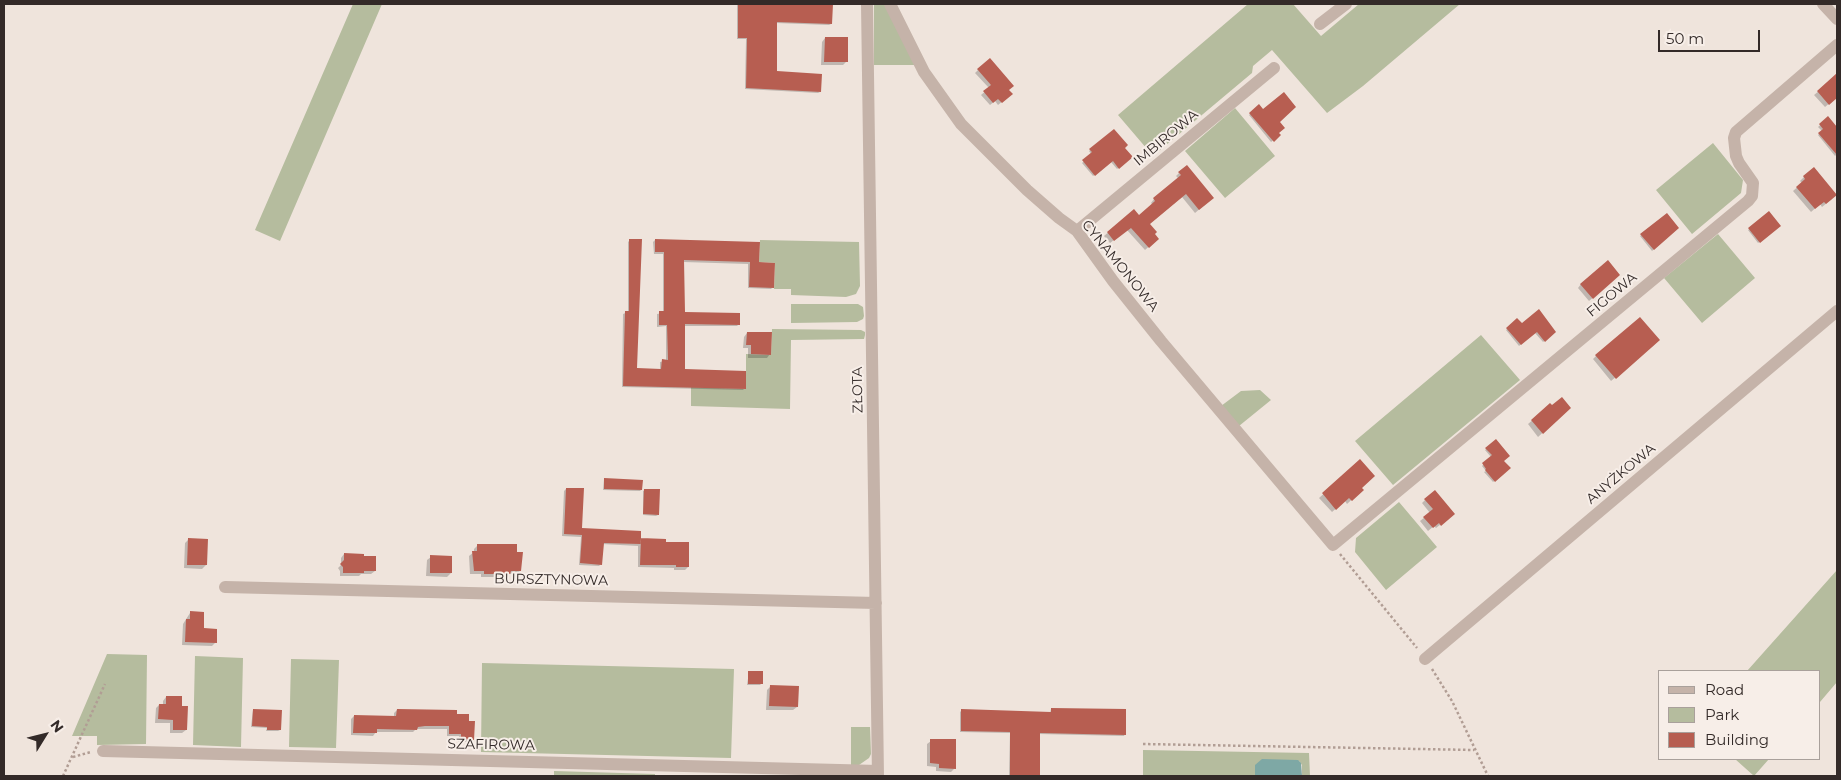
<!DOCTYPE html>
<html>
<head>
<meta charset="utf-8">
<style>
	body { margin:0 }
	#map { position:relative; width:1841px; height:780px; overflow:hidden; background:#efe4dc; font-family:Montserrat,sans-serif }
	canvas { display:block }
	.frame { position:absolute; inset:0; border:5px solid #332a28; pointer-events:none }
	.legend { position:absolute; left:1658px; top:670px; width:162px; height:90px; box-sizing:border-box; background:#f7eee8; border:1px solid #a9a09b; margin:0; padding:6px 9px; list-style:none; font-size:15px; color:#332a28 }
	.legend li { display:flex; align-items:center; gap:10px; height:25px }
	.legend b { width:25px; border:1px solid #a9a09b }
	.north { position:absolute; left:20px; top:710px; width:50px; height:50px; -webkit-text-stroke:4px #f7eee8; paint-order:stroke; rotate:54deg; font-size:14px; font-weight:700; line-height:20px; text-align:center; color:#332a28 }
	.north::after { content:''; display:block; margin:auto; width:18px; height:22px; background:#332a28; clip-path:polygon(50% 0,100% 100%,50% 72%,0 100%) }
	.scale { position:absolute; left:1658px; top:30px; width:102px; height:22px; box-sizing:border-box; border:2px solid #332a28; border-top:0; padding-left:6px; font-size:15px; line-height:18px; white-space:nowrap; color:#332a28; -webkit-text-stroke:4px #f7eee8; paint-order:stroke }
</style>
</head>
<body>
<div id="map">
<canvas width="1841" height="780"></canvas>
<div class="frame"></div>
<ul class="legend">
<li><b style="height:6px;background:#c5b3a9"></b>Road</li>
<li><b style="height:14px;background:#b5bc9e"></b>Park</li>
<li><b style="height:14px;background:#b75e51"></b>Building</li>
</ul>
<div class="north">N</div>
<div class="scale">50 m</div>
</div>
<script>
const g = document.querySelector('canvas').getContext('2d');
g.lineJoin = 'round';
function paint(path, color) {
  g.fillStyle = color;
  g.fill(path, 'evenodd');
}
function toPath(rows) {
  const path = new Path2D();
  for (const r of rows) {
    path.moveTo(r[0], r[1]);
    for (let i = 2; i < r.length; i += 2) path.lineTo(r[i], r[i + 1]);
  }
  return path;
}
function strokePath(path, color, width, dash) {
  g.strokeStyle = color;
  g.lineWidth = width;
  g.lineCap = dash ? 'butt' : 'round';
  g.setLineDash(dash || []);
  g.stroke(path);
}
function label(font, color, halo, rows, align = 'center') {
  g.font = font + ' Montserrat,sans-serif';
  g.lineWidth = 4;
  g.setLineDash([]);
  g.textBaseline = 'middle';
  g.strokeStyle = halo;
  g.fillStyle = color;
  for (const [text, x, y, turn = 0] of rows) {
    g.save();
    g.translate(x, y);
    g.rotate((+turn || 0) * Math.PI / 180);
    g.textAlign = isNaN(turn) ? turn : align;
    if (halo) g.strokeText(text, 0, 0);
    g.fillText(text, 0, 0);
    g.restore();
  }
}
const green = toPath([
	[353,4,382,4,280,241,255,230],
	[874,4,886,4,917,65,874,65],
	[1248,4,1293,4,1321,36,1359,4,1460,4,1363,86,1327,113,1272,50,1253,66,1252,73,1153,156,1118,115],
	[1235,108,1275,156,1225,198,1185,151],
	[1713,143,1743,180,1741,193,1692,234,1656,190],
	[1718,234,1755,278,1702,323,1664,278],
	[760,240,859,242,860,286,856,294,846,297,791,295,791,289,774,289,775,263,759,262],
	[791,304,858,304,863,307,864,316,863,319,857,322,791,323],
	[772,329,861,330,865,332,865,335,864,339,791,340,790,409,691,406,691,387,746,389,746,354,771,355],
	[1481,335,1520,380,1393,485,1355,441],
	[1260,390,1271,400,1239,426,1221,406,1241,391],
	[1399,502,1437,547,1386,590,1355,552,1356,538],
	[1837,570,1837,682,1820,702,1820,671,1747,671],
	[107,654,147,655,146,744,97,745,97,736,72,736],
	[195,656,243,658,241,747,193,745],
	[291,659,339,660,336,748,289,747],
	[482,663,734,669,731,758,481,752],
	[851,727,870,727,871,754,869,758,859,765,851,765],
	[1143,750,1309,753,1310,776,1302,776,1302,765,1299,761,1256,765,1255,776,1143,776],
	[1735,759,1769,759,1754,776],
	[554,771,655,774,655,776,554,776]
]);
const water = toPath([
	[1262,759,1298,760,1301,763,1302,776,1255,776,1255,765]
]);
const shadow = toPath([
	[737,4,832,4,831,24,829,25,776,23,775,72,820,92,818,93,745,89,746,39,737,39],
	[825,38,846,62,843,65,821,65,822,42],
	[978,70,1008,90,1008,97,998,105,995,101,990,105,981,95,989,88,975,73],
	[1837,76,1837,97,1825,107,1814,95],
	[1259,106,1278,122,1278,133,1280,135,1271,142,1249,115],
	[1828,118,1837,129,1837,154,1835,156,1818,135,1822,131,1818,127],
	[1114,130,1124,148,1131,157,1117,169,1111,162,1093,176,1082,163,1092,155,1089,151],
	[1179,173,1209,201,1195,213,1182,197,1149,224,1153,234,1154,242,1145,250,1127,230,1110,243,1104,236,1133,211,1138,217,1153,205,1151,203,1154,199,1179,179,1176,176],
	[1804,177,1832,199,1822,207,1820,204,1811,212,1793,191,1802,183,1800,181],
	[1769,213,1779,226,1758,243,1748,230],
	[1667,215,1678,228,1652,251,1640,236],
	[630,240,636,369,660,370,660,362,666,361,666,326,657,327,657,314,663,313,663,254,654,254,653,242,655,240,758,264,773,287,771,289,748,288,748,264,683,262,683,313,738,325,737,326,684,326,684,370,744,389,743,390,622,387,623,314,628,312,628,242],
	[1615,279,1589,301,1578,288,1581,284],
	[1517,320,1521,325,1555,332,1543,342,1535,333,1519,346,1506,330],
	[747,333,770,354,767,358,748,358,748,348,743,348,744,337],
	[1655,344,1611,381,1593,359,1596,356],
	[1550,405,1569,408,1538,437,1528,424],
	[1496,441,1503,461,1509,468,1493,482,1484,472,1486,471,1482,466,1491,457,1485,450],
	[1360,461,1360,488,1362,490,1347,504,1345,501,1332,512,1319,498],
	[604,479,641,490,640,491,603,490],
	[566,489,581,529,639,542,665,543,688,567,685,570,674,570,674,568,638,567,638,546,602,544,601,564,599,566,579,565,581,537,562,536,564,491],
	[645,490,658,515,656,516,643,515,643,491],
	[1425,500,1450,517,1436,528,1434,526,1428,531,1420,521,1430,513,1422,503],
	[188,540,206,565,202,569,184,568,185,543],
	[478,545,520,571,516,574,509,574,506,577,481,577,481,574,470,574,469,556,474,552,474,549],
	[344,554,375,571,371,574,361,574,359,576,340,576,340,571,338,568,341,565,341,558],
	[431,557,451,573,447,577,426,576,427,560],
	[190,613,203,630,216,642,212,646,182,645,183,624],
	[749,672,761,684,760,685,747,685],
	[771,686,797,707,793,710,766,710,767,690],
	[166,697,181,707,186,730,182,733,170,733,170,723,155,723,156,708,159,705,163,705,163,701],
	[1051,709,1125,734,1124,736,1039,734,1039,776,1009,776,1010,733,960,732,960,712,962,710,1050,713],
	[253,710,280,730,278,731,266,731,267,728,251,727],
	[397,710,456,715,468,723,473,739,470,742,458,742,459,736,447,736,447,729,416,729,413,732,376,732,373,736,351,735,351,719,354,716,394,717,394,713],
	[931,741,955,768,951,772,936,771,936,767,927,766,927,744]
]);
const building = toPath([
	[738,4,833,4,832,24,777,22,777,71,822,74,821,92,746,88,747,38,738,38],
	[825,37,848,37,848,62,824,62],
	[990,58,1014,86,1009,90,1013,94,1002,103,998,99,993,103,983,91,991,85,977,69],
	[1837,73,1837,98,1829,105,1817,91],
	[1284,92,1296,107,1280,122,1285,128,1279,133,1281,135,1274,142,1249,113,1259,104,1263,109],
	[1828,116,1837,127,1837,155,1818,133,1823,129,1819,124],
	[1114,129,1128,145,1125,148,1133,157,1119,169,1113,161,1095,176,1082,160,1092,152,1089,149],
	[1187,165,1214,198,1199,210,1186,194,1150,224,1157,232,1155,234,1159,239,1149,248,1131,228,1114,241,1107,232,1134,209,1139,215,1155,201,1153,198,1181,175,1178,172],
	[1814,167,1837,195,1826,204,1824,202,1815,209,1796,187,1805,179,1803,176],
	[1769,211,1781,226,1760,243,1748,228],
	[1667,213,1679,228,1654,250,1640,234],
	[629,239,642,239,637,368,661,369,662,359,668,360,667,325,659,325,659,311,664,311,664,252,655,252,655,239,760,242,759,262,775,263,774,288,749,287,750,262,684,260,685,312,740,313,740,325,685,324,685,369,746,371,746,389,623,386,625,311,629,311],
	[1608,260,1620,275,1593,299,1580,284],
	[1539,309,1556,332,1545,342,1537,332,1521,345,1506,328,1517,318,1522,323],
	[1640,317,1660,340,1616,379,1595,355],
	[747,332,772,332,771,355,751,354,751,345,746,345],
	[1562,397,1571,408,1543,434,1531,420,1550,403,1552,405],
	[1496,439,1510,456,1504,461,1511,468,1495,482,1485,470,1486,469,1482,463,1492,455,1485,448],
	[1360,459,1375,476,1362,488,1364,490,1352,501,1349,498,1336,510,1322,493],
	[604,478,643,480,642,490,604,489],
	[566,488,584,488,582,528,641,531,641,544,604,543,602,565,580,563,582,535,564,534],
	[644,489,660,489,659,515,643,514],
	[1435,490,1455,514,1441,526,1439,523,1433,528,1423,517,1433,509,1424,499],
	[188,538,208,539,207,565,187,565],
	[641,538,666,539,666,542,689,542,689,567,676,567,676,565,640,565],
	[477,544,517,544,517,552,523,552,521,571,511,571,510,574,484,574,484,571,474,571,472,551,477,551],
	[344,553,364,554,364,556,376,556,376,571,364,571,364,573,343,573,343,567,340,564,344,560],
	[430,555,452,556,452,573,430,573],
	[190,611,204,612,204,628,217,629,217,643,185,642,186,619,190,619],
	[748,671,763,671,763,684,748,684],
	[770,685,799,686,798,707,769,706],
	[166,696,182,696,182,706,188,706,187,730,173,730,173,720,158,719,159,704,166,704],
	[1051,708,1126,709,1126,735,1040,733,1040,776,1010,776,1010,732,961,731,961,709,1051,712],
	[253,709,282,710,281,730,267,730,267,727,252,726],
	[397,709,457,710,457,714,469,714,469,721,475,721,474,740,461,739,461,734,449,734,449,726,425,726,418,727,417,730,377,729,377,733,353,733,354,715,396,716],
	[930,739,956,739,956,769,939,768,939,764,930,763]
]);
const path = toPath([
	[1340,554,1417,648],
	[1432,669,1452,701,1488,776],
	[1143,744,1474,750],
	[73,757,91,752],
	[63,776,105,684]
]);
const minor = toPath([
	[867,4,878,776],
	[890,4,924,72,961,124,1027,190,1059,218,1077,231,1113,281,1161,341,1333,545,1748,201,1752,196,1753,183,1739,163,1736,156,1734,138,1736,132,1837,45],
	[1823,4,1837,19],
	[1320,24,1346,4],
	[1077,231,1274,68],
	[225,587,876,603],
	[1425,659,1837,311],
	[103,751,878,771]
]);
const streetNames = [
	["IMBIROWA",1166,138,-40],
	["CYNAMONOWA",1120,266,51],
	["FIGOWA",1612,295,-40],
	["ZŁOTA",858,390,-91],
	["ANYŻKOWA",1621,474,-40],
	["BURSZTYNOWA",551,580,1],
	["SZAFIROWA",491,745,1]
];
paint(green, '#b5bc9e');
paint(water, '#7ea8a5');
paint(shadow, '#0003');
paint(building, '#b75e51');
strokePath(path, '#b19d94', 2.5, [2.5, 2.5]);
strokePath(minor, '#c5b3a9', 12);
label('14px', '#332a28', '#f7eee8', streetNames);
</script>
</body>
</html>
